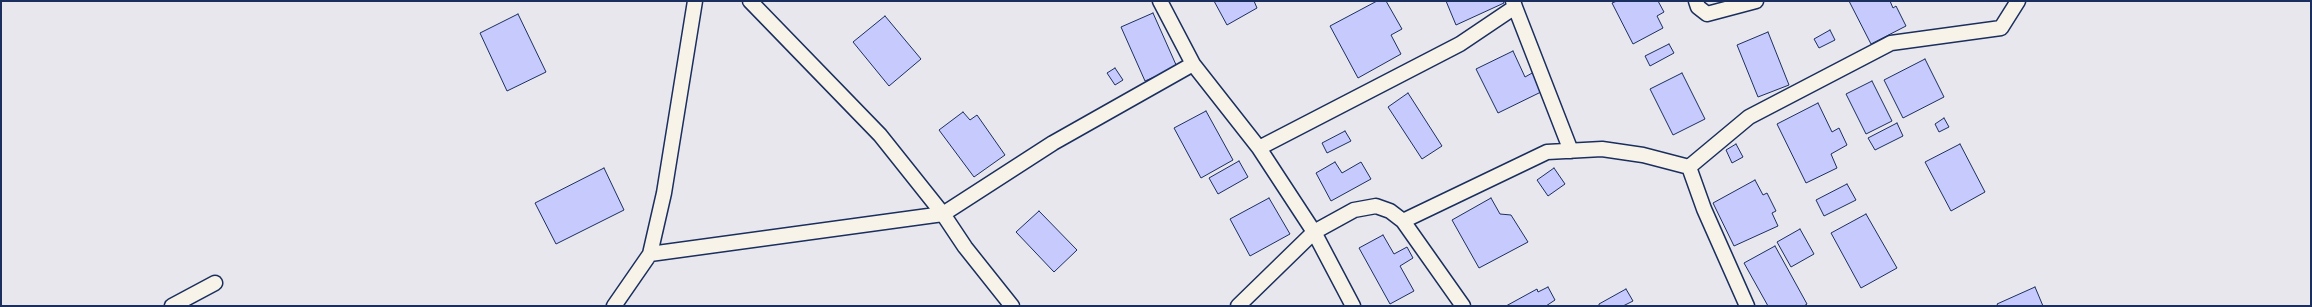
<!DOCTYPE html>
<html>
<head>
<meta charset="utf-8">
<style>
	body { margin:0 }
	#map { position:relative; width:2312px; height:307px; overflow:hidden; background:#e8e7ee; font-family:"Playpen Sans",sans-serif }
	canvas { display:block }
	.frame { position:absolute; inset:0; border:2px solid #1b2f5e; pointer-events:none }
</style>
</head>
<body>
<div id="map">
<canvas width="2312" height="307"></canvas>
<div class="frame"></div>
</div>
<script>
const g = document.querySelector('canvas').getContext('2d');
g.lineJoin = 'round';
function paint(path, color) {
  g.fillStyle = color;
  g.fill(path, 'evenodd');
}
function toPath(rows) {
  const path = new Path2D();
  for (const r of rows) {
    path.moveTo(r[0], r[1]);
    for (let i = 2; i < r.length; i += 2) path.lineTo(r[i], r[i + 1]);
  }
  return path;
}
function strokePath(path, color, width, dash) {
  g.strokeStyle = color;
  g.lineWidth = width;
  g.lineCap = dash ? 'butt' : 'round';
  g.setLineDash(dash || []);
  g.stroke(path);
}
const building = toPath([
	[1214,1,1254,1,1257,8,1227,25,1214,1],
	[1377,1,1386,1,1402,29,1391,35,1401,54,1358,78,1330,26,1377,1],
	[1446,1,1503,1,1504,3,1456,25,1446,1],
	[1617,1,1658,1,1664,12,1657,16,1663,28,1633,44,1612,3,1617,1],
	[1849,1,1890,1,1893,8,1896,6,1906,26,1871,44,1849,1],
	[1153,13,1177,67,1145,81,1121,27,1153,13],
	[518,14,546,72,507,91,480,33,518,14],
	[885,16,921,59,889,86,853,42,885,16],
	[1830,30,1835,40,1819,48,1814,39,1830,30],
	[1768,32,1789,85,1758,97,1737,45,1768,32],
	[1669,44,1674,53,1650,66,1645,56,1669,44],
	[1513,51,1525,77,1534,72,1543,91,1498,113,1476,69,1513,51],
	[1925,59,1944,97,1903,118,1884,80,1925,59],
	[1115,68,1123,80,1115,85,1107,73,1115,68],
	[1682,73,1705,119,1673,135,1650,89,1682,73],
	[1872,81,1892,121,1866,134,1846,94,1872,81],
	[1408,93,1442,146,1422,159,1388,107,1408,93],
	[1818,103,1832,132,1839,128,1847,145,1831,154,1837,168,1806,183,1777,124,1818,103],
	[1206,111,1233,160,1201,178,1174,128,1206,111],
	[963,112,970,120,977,115,1005,155,974,177,939,130,963,112],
	[1944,118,1949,127,1939,132,1935,124,1944,118],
	[1897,123,1903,136,1875,150,1868,138,1897,123],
	[1345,131,1351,141,1327,153,1322,143,1345,131],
	[1736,144,1743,157,1732,163,1726,150,1736,144],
	[1960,144,1985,192,1951,211,1925,162,1960,144],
	[1239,161,1248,177,1218,194,1209,178,1239,161],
	[1335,162,1342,173,1361,162,1371,179,1331,201,1316,173,1335,162],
	[604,168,624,210,556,244,535,203,604,168],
	[1554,168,1565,184,1548,196,1537,180,1554,168],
	[1755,180,1763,195,1767,193,1776,211,1772,213,1778,226,1734,246,1713,203,1755,180],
	[1847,184,1856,200,1824,216,1816,200,1847,184],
	[1269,198,1290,234,1250,256,1230,219,1269,198],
	[1491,198,1500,214,1511,215,1528,242,1479,268,1452,220,1491,198],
	[1039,211,1077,250,1054,272,1016,232,1039,211],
	[1866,214,1897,268,1861,288,1831,233,1866,214],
	[1800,229,1814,254,1791,267,1777,242,1800,229],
	[1383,235,1394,254,1407,247,1413,258,1400,266,1414,291,1390,304,1359,248,1383,235],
	[1775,246,1807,304,1804,306,1768,306,1744,263,1775,246],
	[1548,287,1555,300,1546,306,1506,306,1537,289,1538,292,1548,287],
	[2035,287,2043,306,1998,306,1997,304,2035,287],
	[1626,289,1633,301,1623,306,1599,306,1599,304,1626,289]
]);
const service = toPath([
	[750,1,880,135,943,214,1053,143,1193,64],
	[1160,1,1193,64,1259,148,1314,232,1353,306],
	[1696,1,1698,7,1707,14,1756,1],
	[1515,7,1571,151],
	[1259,148,1460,44,1515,7,1513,1],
	[1689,167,1704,209,1747,306],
	[1403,221,1547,152,1602,149,1643,155,1689,167,1749,117,1891,43,2001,28,2018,1],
	[650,254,943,214,965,247,1012,306],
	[172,306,215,283],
	[614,306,650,254,664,193,695,1],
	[1238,306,1314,232,1354,210,1376,206,1390,211,1403,221,1463,306]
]);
paint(building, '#c6cafc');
strokePath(building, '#1b2f5e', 1);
strokePath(service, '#1b2f5e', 17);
strokePath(service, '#f7f3e8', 14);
</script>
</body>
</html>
